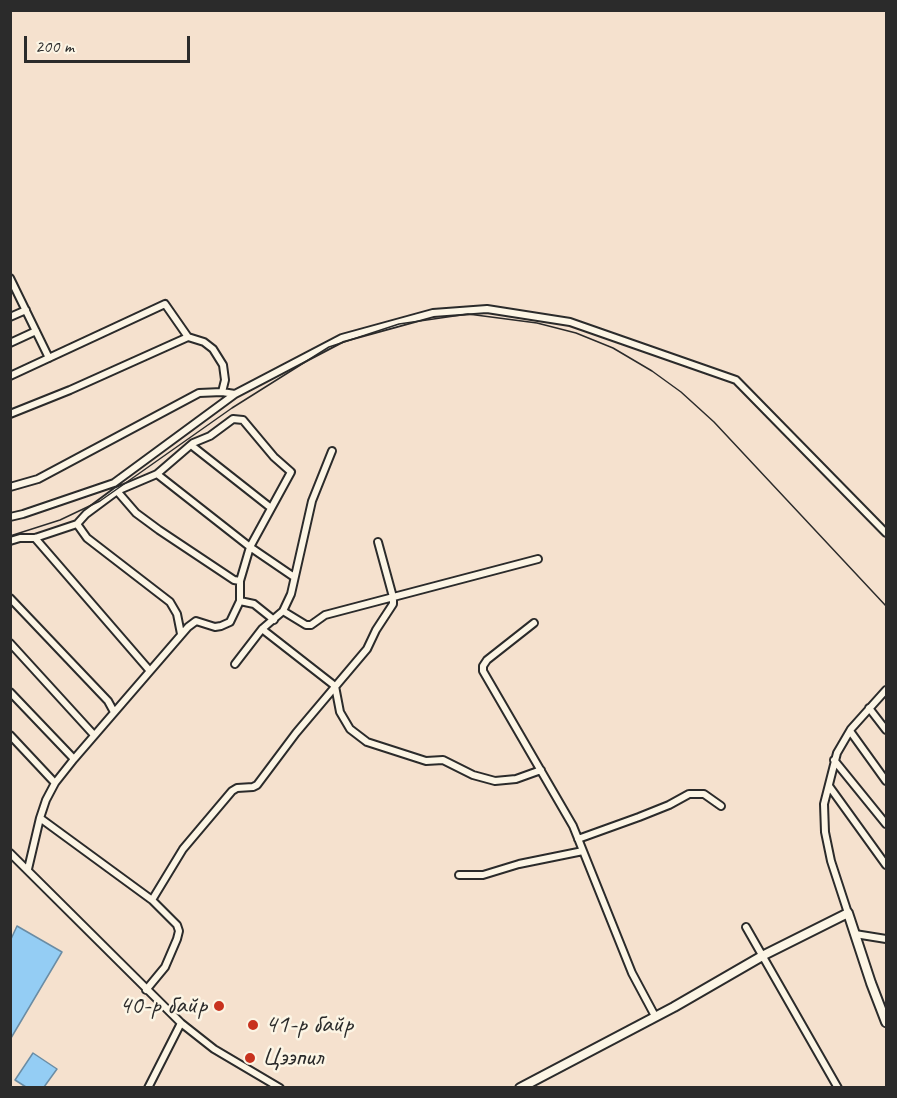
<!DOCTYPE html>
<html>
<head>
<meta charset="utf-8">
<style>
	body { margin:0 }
	#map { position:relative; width:897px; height:1098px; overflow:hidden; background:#f5e1ce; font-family:Caveat,sans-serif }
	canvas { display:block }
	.frame { position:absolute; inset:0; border:12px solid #2b2b2b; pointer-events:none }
	.scale { position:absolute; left:24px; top:36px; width:166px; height:27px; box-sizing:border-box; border:3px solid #2b2b2b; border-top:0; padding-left:8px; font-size:18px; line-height:21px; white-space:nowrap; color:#2b2b2b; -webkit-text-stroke:4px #fcf5e5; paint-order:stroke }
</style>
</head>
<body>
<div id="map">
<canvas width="897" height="1098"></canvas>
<div class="frame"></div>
<div class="scale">200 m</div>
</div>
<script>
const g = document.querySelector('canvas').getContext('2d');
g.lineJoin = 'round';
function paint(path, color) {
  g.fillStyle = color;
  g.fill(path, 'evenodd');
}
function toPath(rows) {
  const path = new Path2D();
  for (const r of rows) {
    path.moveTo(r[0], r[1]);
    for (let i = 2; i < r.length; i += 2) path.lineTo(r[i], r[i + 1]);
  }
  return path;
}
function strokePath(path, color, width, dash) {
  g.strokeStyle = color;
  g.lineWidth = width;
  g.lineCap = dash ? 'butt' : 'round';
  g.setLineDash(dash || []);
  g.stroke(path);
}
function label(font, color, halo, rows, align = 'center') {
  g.font = font + ' Caveat,sans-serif';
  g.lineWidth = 5;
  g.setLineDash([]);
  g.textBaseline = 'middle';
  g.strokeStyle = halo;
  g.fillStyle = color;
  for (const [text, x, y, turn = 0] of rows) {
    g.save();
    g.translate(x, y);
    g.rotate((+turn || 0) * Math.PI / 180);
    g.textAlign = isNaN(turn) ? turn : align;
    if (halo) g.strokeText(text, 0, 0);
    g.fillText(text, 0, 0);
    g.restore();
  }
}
const water = toPath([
	[17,926,62,952,11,1038,11,939,17,926],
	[33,1053,57,1069,44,1087,26,1087,15,1080,33,1053]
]);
const minor = toPath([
	[10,278,49,358],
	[10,317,26,310],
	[10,343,36,331],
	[10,376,165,304,188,337,204,342,213,349,223,365,225,380,222,392],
	[10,414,70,390,188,337],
	[191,445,271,508],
	[157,474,250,547,294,577],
	[10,487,38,479,199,393,222,392,235,394],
	[117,491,136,513,159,530,234,580,240,581],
	[10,517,23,514,114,483,235,394,342,338,433,313,487,309,570,322,736,380,886,533],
	[77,524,87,538,170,602,177,614,181,634],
	[35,538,150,671],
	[10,541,20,538,35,538,77,524,86,514,117,491,157,474,193,443,210,436,233,419,243,420,274,457,291,472,250,547,240,581,240,601,230,622,221,626,215,627,196,621,188,627,74,759,55,783,46,800,40,818,28,869],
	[10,598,108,701,114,712],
	[240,601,254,604,274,620],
	[283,611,306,625,311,625,325,615,538,559],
	[534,623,487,660,483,666,483,671,573,826,632,973,655,1016],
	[262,629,335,686,340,712,350,729,367,742,426,761,443,760,473,775,495,781,516,779,541,770],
	[10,643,94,735],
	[235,664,262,629,283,611,291,594,312,501,332,451],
	[10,692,74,759],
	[869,708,886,730],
	[850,731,886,781],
	[10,735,55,783],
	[834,760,886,824],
	[829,786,886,865],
	[40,818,152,900,177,925,179,931,177,939,165,967,146,990],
	[578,839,639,817,669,805,689,794,704,794,721,806],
	[10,853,181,1023,214,1049,280,1088],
	[459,875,483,875,519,864,583,851],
	[152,900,183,849,232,791,237,788,253,787,257,785,296,733,367,649,376,630,393,604,393,597,378,542],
	[848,913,831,861,825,832,824,804,837,753,851,729,886,690],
	[746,927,838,1088],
	[855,934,886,939],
	[148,1088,181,1023]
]);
const tertiary = toPath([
	[520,1088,674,1007,764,955,848,913,871,983,886,1022]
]);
const rail = toPath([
	[10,536,60,520,100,501,232,408,329,347,399,324,468,314,537,323,576,333,613,348,652,371,681,392,714,422,886,606]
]);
const markers = [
	[219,1006,6,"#c8321e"],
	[253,1025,6,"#c8321e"],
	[250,1058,6,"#c8321e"]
];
const poiNames = [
	["40-р байр",207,1006,"right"],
	["41-р байр",265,1025],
	["Цээпил",262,1058]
];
paint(water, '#94cdf4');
strokePath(water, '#6a8ca4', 1.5);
strokePath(minor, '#2b2b2b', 10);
strokePath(tertiary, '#2b2b2b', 12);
strokePath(minor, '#fcf5e5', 6);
strokePath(tertiary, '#fcf5e5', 8);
strokePath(rail, '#2b2b2b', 1.5);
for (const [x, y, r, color] of markers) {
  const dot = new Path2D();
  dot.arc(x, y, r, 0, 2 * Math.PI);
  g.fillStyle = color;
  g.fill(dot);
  strokePath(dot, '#fcf5e5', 2);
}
label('26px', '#2b2b2b', '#fcf5e5', poiNames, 'left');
</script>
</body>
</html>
